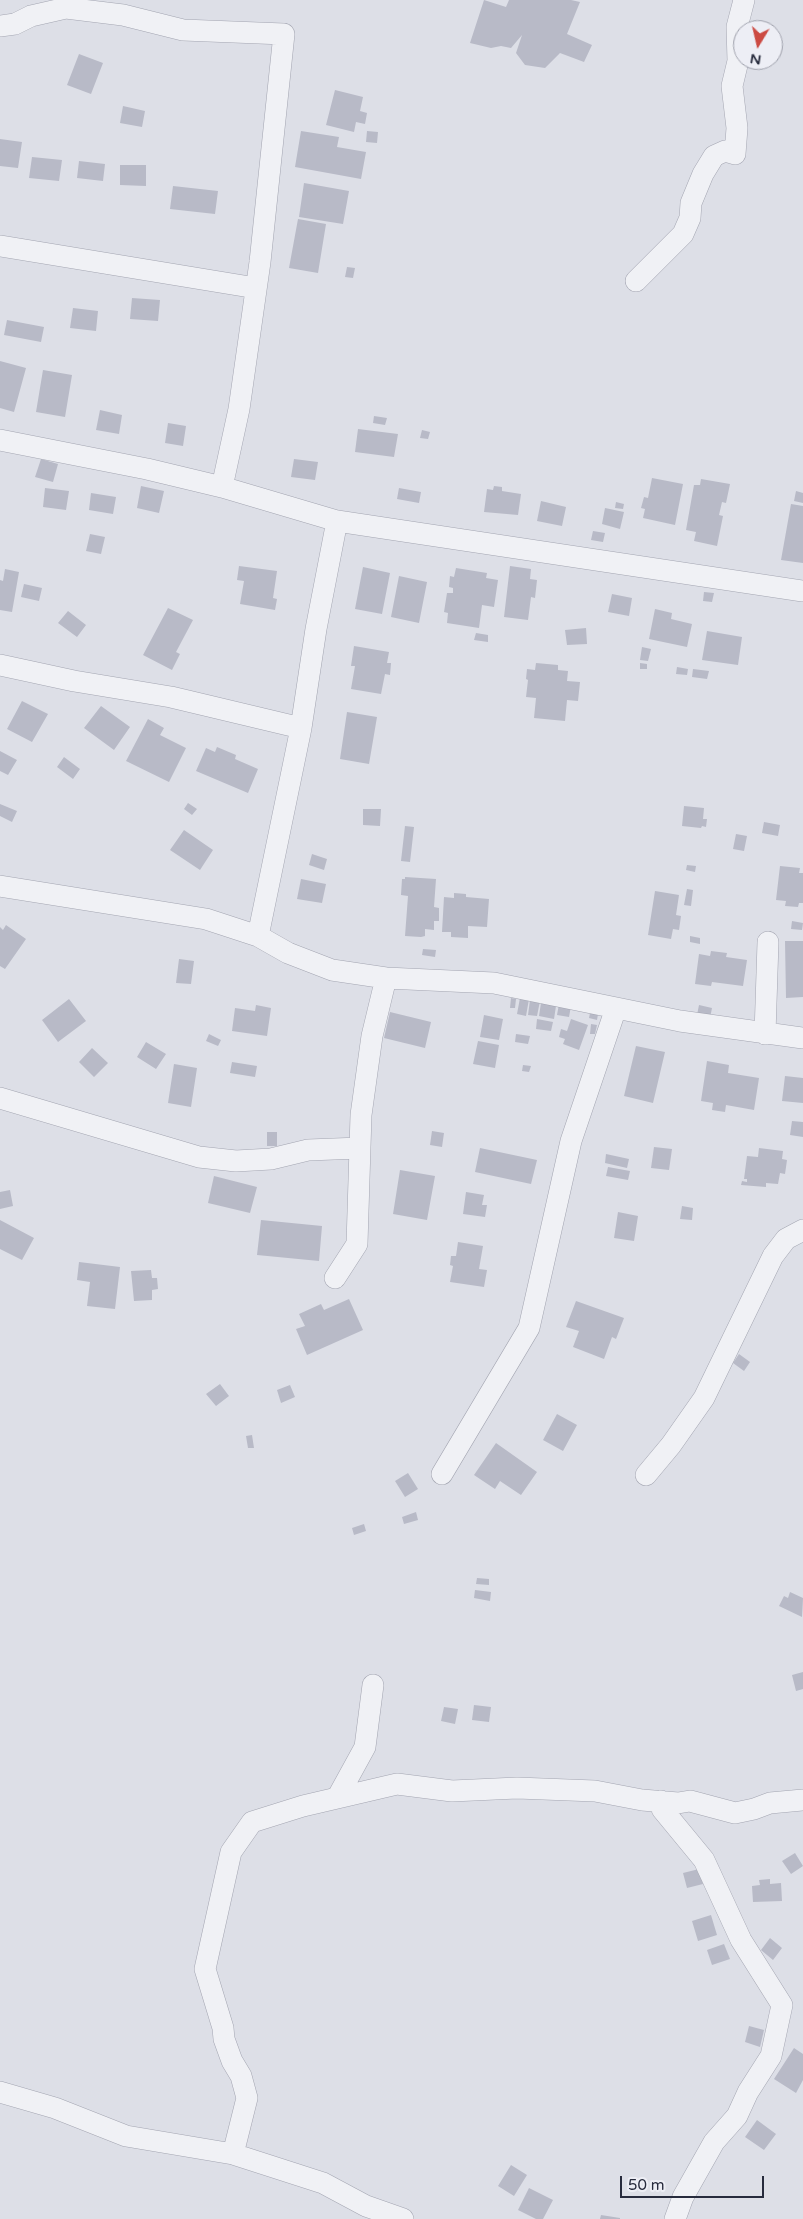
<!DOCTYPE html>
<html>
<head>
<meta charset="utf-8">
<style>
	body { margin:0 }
	#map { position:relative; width:803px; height:2219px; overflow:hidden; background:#dddfe7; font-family:"Varela Round",sans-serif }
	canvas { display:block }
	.north { position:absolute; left:733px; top:20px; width:50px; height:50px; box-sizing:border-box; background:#edeef5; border:1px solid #9ea0ab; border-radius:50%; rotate:189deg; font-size:14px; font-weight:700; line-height:20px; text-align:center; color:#272b3d }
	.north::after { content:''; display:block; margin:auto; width:18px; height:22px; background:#cc4a42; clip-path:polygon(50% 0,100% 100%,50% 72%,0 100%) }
	.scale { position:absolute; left:620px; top:2176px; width:144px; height:22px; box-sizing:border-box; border:2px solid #272b3d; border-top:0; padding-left:6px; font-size:15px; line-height:18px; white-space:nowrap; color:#272b3d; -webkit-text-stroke:4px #edeef5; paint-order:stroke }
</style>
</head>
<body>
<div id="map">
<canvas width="803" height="2219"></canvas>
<div class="north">N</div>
<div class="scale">50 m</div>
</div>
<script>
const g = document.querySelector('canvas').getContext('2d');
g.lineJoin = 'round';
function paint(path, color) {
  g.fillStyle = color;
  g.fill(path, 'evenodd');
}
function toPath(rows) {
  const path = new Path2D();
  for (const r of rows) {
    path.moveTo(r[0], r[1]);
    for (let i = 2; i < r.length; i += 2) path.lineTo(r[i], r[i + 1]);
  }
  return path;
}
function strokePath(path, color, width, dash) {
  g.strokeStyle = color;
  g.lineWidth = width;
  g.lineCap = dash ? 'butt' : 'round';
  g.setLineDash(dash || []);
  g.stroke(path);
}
const building = toPath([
	[484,0,506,7,509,0,571,0,580,2,567,34,592,45,584,62,560,53,545,68,525,65,516,53,522,35,511,48,501,46,491,48,470,43],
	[79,54,103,63,91,94,67,85],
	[335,90,363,97,360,111,367,113,365,124,356,122,354,132,326,125],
	[123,106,145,111,142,127,120,123],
	[301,131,339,137,337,147,366,152,361,179,295,167],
	[367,131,378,132,377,143,366,142],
	[0,139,22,142,18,168,0,166],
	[32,157,62,160,59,181,29,178],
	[79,161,105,164,103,181,77,178],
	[120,165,146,165,146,186,120,185],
	[304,183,349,191,343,224,299,217],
	[173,186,218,191,215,214,170,209],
	[298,219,326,224,318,273,289,268],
	[347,267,355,268,353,278,345,277],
	[132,298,160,300,158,321,130,319],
	[73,308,98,311,96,331,70,328],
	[7,320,44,327,41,342,4,335],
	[0,361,26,368,14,412,0,408],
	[43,370,72,375,65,417,36,412],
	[100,410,122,415,119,434,96,430],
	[374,416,387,418,385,425,373,423],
	[168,423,186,426,183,446,165,443],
	[358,429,398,434,394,457,355,452],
	[422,430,430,432,428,439,420,438],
	[41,459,58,464,53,482,35,477],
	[294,459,318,462,315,480,291,477],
	[652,478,683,484,675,525,643,518,645,509,641,508,644,497,648,498],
	[701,479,730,484,726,503,722,502,719,515,723,516,717,546,694,541,696,532,686,530,694,485,700,485],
	[141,486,164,491,159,513,137,508],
	[494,486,502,487,502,491,521,494,518,515,484,512,487,489,493,490],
	[45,488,69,491,66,510,43,507],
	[399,488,421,492,419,503,397,499],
	[796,491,803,493,803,503,794,501],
	[91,493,116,497,113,514,89,510],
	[541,501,566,507,562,526,537,521],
	[616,502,624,504,623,509,615,508],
	[791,504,803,506,803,563,781,560],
	[605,508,624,512,620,529,602,524],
	[593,531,605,533,603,542,591,540],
	[90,534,105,537,101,554,86,551],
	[239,566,277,571,273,598,277,599,275,610,240,604,244,581,237,580],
	[510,566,531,569,530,579,537,580,535,598,531,597,528,620,504,617],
	[363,567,390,573,382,614,355,609],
	[456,568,487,573,486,578,498,580,494,607,482,605,479,628,447,623,448,613,444,612,447,593,453,593,453,588,449,587,450,576,454,577],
	[5,569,19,572,12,612,0,610,0,580,3,581],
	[399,576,427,582,419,623,391,617],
	[24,584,42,588,39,601,21,597],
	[704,592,714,593,712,602,703,601],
	[612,594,632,598,629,616,608,612],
	[168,608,193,620,176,652,180,654,172,670,143,655],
	[655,609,672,613,671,619,692,624,687,647,649,639],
	[68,611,86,625,77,637,58,623],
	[586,628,587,644,567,645,565,630],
	[707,631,742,637,738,665,702,660],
	[476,633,488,635,488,642,474,640],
	[354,646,389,652,387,663,391,663,390,675,385,674,381,694,351,689,355,666,351,666],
	[642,647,651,649,648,661,640,660],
	[536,663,558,665,558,670,568,671,567,681,580,682,578,701,567,700,565,721,534,718,536,698,526,697,528,680,526,679,527,669,535,670],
	[640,663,647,664,647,669,640,669],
	[677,667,688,669,687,675,676,674],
	[693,669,709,671,707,679,692,677],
	[22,701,48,714,32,742,7,729],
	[101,706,130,727,114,750,84,728],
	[347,712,377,717,369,764,340,759],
	[148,719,164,728,160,735,186,748,169,782,126,761],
	[217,747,236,755,235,759,258,769,248,793,196,771,206,748,215,752],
	[0,751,17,760,8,775,0,771],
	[64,757,80,769,73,779,57,767],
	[188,803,197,809,192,815,184,809],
	[0,804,17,811,12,822,0,816],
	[684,806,704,808,703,819,707,819,706,827,702,826,701,828,682,826],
	[363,809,381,809,380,826,363,825],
	[764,822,780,825,778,836,762,833],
	[405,826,414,827,410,862,401,861],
	[184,830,213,850,200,870,170,850],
	[736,834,747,836,744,851,733,849],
	[312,854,327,859,324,870,309,865],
	[687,865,696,866,695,872,686,870],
	[780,866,800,868,799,873,803,873,803,903,799,903,798,907,785,906,786,901,776,900],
	[405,877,436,879,434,907,439,908,439,921,434,921,434,930,425,929,425,936,421,937,405,936,408,896,401,895,402,879,405,879],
	[301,879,326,884,322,903,297,899],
	[687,889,693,890,691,906,684,905],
	[655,891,679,895,676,915,681,916,679,930,673,929,671,939,648,935],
	[454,893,466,894,466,897,489,899,487,927,468,926,468,938,451,937,451,932,442,932,444,897,454,898],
	[792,921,803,923,802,930,791,929],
	[6,925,26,939,5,969,0,966,0,927,3,930],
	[690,936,700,938,700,944,690,942],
	[785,941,803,941,803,997,786,998],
	[423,949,436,950,435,957,422,955],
	[711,951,727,953,726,957,747,960,743,986,712,982,711,986,695,984,699,954,710,956],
	[179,959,194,961,191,984,176,983],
	[511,998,516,999,515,1008,510,1008],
	[520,998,529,999,526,1016,517,1014],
	[69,999,86,1021,58,1042,42,1020],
	[530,1000,540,1001,537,1016,528,1015],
	[541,1003,556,1006,554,1019,539,1016],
	[559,1004,571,1006,569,1017,557,1015],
	[256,1005,271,1008,267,1036,232,1031,235,1008,255,1011],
	[699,1005,712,1008,710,1018,697,1015],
	[390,1012,431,1022,425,1048,384,1038],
	[590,1013,598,1014,597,1020,589,1018],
	[484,1015,503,1019,499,1040,480,1037],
	[537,1019,553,1022,551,1031,536,1029],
	[571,1019,588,1025,579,1050,563,1044,565,1039,559,1037,561,1029,567,1031],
	[591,1024,597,1025,595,1034,590,1034],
	[209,1034,221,1040,218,1046,206,1041],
	[516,1034,530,1036,528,1044,515,1042],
	[478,1041,499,1045,495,1068,473,1064],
	[146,1042,166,1054,156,1069,137,1057],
	[636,1046,665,1052,653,1103,624,1096],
	[92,1048,108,1063,94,1077,79,1062],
	[707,1061,729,1065,728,1073,759,1078,754,1110,726,1105,725,1112,712,1110,713,1103,701,1101],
	[232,1062,257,1066,255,1077,230,1073],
	[174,1064,197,1068,191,1107,168,1103],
	[523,1065,531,1066,529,1072,522,1071],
	[785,1076,803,1078,803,1103,782,1101],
	[792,1121,803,1122,803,1137,790,1135],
	[432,1131,444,1133,442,1147,430,1145],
	[267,1132,277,1132,277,1146,267,1146],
	[654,1147,672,1149,669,1170,651,1168],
	[480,1148,537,1160,531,1184,475,1172],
	[759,1148,783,1151,782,1159,787,1160,785,1174,780,1173,778,1184,766,1183,766,1187,741,1185,742,1181,747,1182,747,1179,744,1179,747,1156,758,1157],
	[606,1154,629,1159,627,1168,605,1163],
	[608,1167,630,1171,628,1180,606,1176],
	[400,1170,435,1176,427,1220,393,1214],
	[214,1176,257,1187,250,1213,208,1203],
	[10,1190,13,1206,0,1209,0,1192],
	[466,1192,484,1195,482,1205,487,1205,485,1217,463,1214],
	[682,1206,693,1208,692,1220,680,1219],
	[618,1212,638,1216,634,1241,614,1238],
	[0,1220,34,1238,22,1260,0,1249],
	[261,1220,322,1226,319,1261,257,1255],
	[458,1242,483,1246,479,1269,487,1270,484,1287,450,1282,453,1266,450,1265,451,1256,456,1256],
	[79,1262,120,1267,115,1309,87,1306,90,1282,77,1280],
	[151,1270,152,1278,157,1278,158,1289,152,1290,152,1300,134,1301,131,1271],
	[349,1299,363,1330,307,1355,296,1329,305,1326,299,1314,321,1304,324,1310],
	[576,1301,624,1318,616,1339,612,1337,604,1359,573,1347,579,1331,566,1327],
	[739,1354,750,1362,744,1371,733,1363],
	[220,1384,229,1396,216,1406,206,1394],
	[290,1385,295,1397,281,1403,277,1390],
	[557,1414,577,1425,563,1451,543,1440],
	[252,1435,254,1448,248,1448,246,1436],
	[496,1443,537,1472,521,1495,500,1481,495,1489,474,1475],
	[408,1473,418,1489,405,1497,395,1481],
	[416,1512,418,1520,404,1524,402,1517],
	[364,1524,366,1531,354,1535,352,1528],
	[477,1578,489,1579,489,1585,476,1584],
	[475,1590,491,1592,490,1601,474,1598],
	[790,1592,803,1598,802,1617,779,1606,784,1596,788,1598],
	[803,1672,803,1689,796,1691,792,1675],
	[474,1705,491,1707,489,1722,472,1720],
	[444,1707,458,1709,455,1724,441,1721],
	[795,1853,803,1866,791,1874,782,1861],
	[699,1869,703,1884,687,1888,683,1873],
	[770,1879,770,1884,781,1883,782,1901,753,1902,752,1886,760,1885,759,1880],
	[711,1915,717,1935,698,1941,692,1921],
	[770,1938,782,1948,773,1960,761,1950],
	[724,1944,730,1959,712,1965,707,1950],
	[749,2026,764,2030,760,2047,745,2042],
	[794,2048,803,2054,803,2080,796,2093,774,2079],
	[757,2120,776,2134,764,2150,745,2137],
	[511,2165,527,2175,514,2196,498,2186],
	[529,2188,553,2200,543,2219,536,2219,518,2210],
	[601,2215,620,2218,620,2219,600,2219]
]);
const street = toPath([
	[0,26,15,24,31,16,66,8,123,15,183,30,284,34,260,262,239,409,222,487,337,521,803,591],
	[1,246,256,288],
	[636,281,683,234,690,218,691,203,703,174,714,156,725,151,735,154,737,128,732,86,738,61,737,27,744,0],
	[0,440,147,469,222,487],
	[0,665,74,681,171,697,301,728,316,629,337,521],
	[0,886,206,919,258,936,288,953,332,970,386,978,494,983,680,1021,803,1038],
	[258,936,301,728],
	[765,1034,768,942],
	[0,1098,199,1157,236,1161,271,1159,308,1150,360,1148],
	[335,1278,357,1244,361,1115,372,1036,386,978],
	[442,1474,529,1328,571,1141,616,1008],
	[646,1475,671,1445,704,1398,773,1256,786,1239,803,1230],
	[337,1798,365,1747,373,1685],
	[661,1801,662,1809,704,1860,741,1940,782,2005,771,2056,748,2092,737,2116,714,2142,683,2197,675,2219],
	[0,2092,55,2108,126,2136,233,2154,323,2183,366,2206,403,2219],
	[233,2154,247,2098,241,2076,232,2061,224,2039,223,2028,205,1969,231,1852,252,1822,303,1806,397,1784,452,1791,517,1788,595,1791,642,1800,678,1803,690,1801,735,1813,754,1809,770,1803,803,1800]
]);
paint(building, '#b8bac7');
strokePath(street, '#a3a5b1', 22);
strokePath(street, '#f0f1f5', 21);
</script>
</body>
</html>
